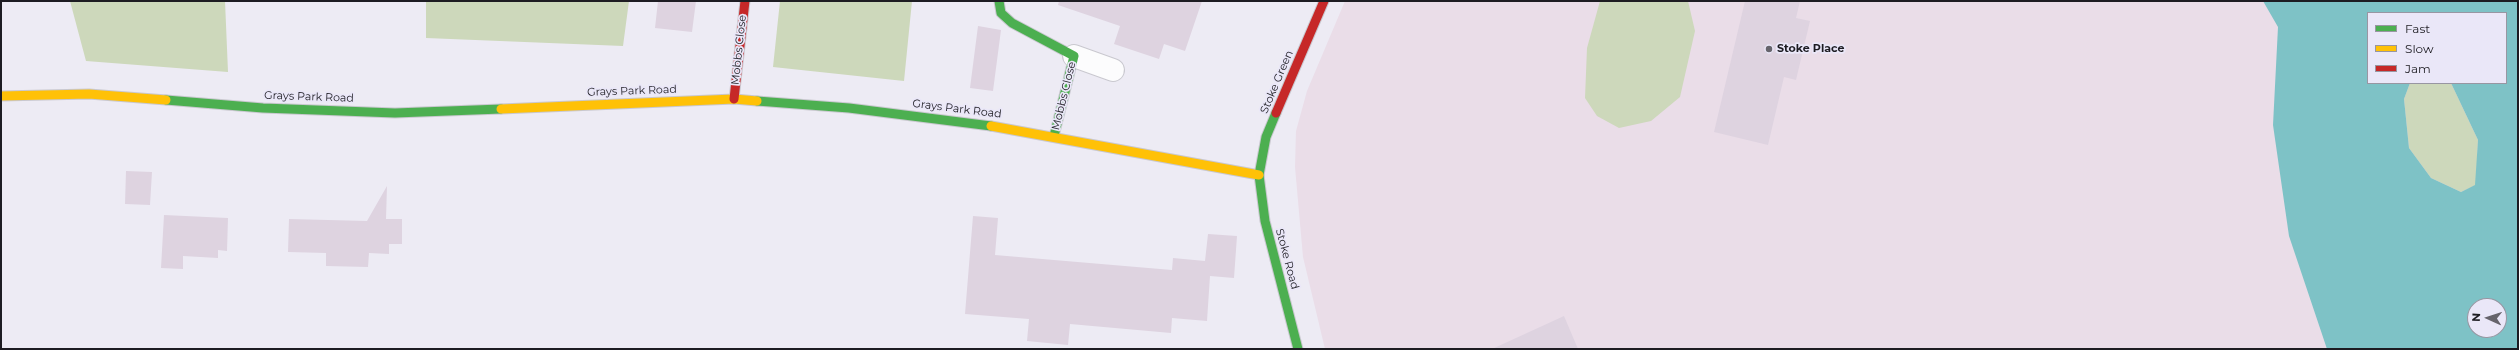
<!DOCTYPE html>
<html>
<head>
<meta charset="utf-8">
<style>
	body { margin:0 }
	#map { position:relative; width:2519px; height:350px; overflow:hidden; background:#edebf4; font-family:Montserrat,sans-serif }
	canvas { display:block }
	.frame { position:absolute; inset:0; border:2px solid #1d1c22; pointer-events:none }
	.legend { position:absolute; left:2367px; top:12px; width:140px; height:72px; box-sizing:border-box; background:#eae7f8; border:1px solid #9896a2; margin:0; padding:5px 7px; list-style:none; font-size:12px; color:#1d1c22 }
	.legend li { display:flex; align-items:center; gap:8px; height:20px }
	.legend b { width:20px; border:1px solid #9896a2 }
	.north { position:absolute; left:2467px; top:298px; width:40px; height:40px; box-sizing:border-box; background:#eae7f8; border:1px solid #9896a2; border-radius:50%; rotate:273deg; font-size:11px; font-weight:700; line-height:16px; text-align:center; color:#1d1c22 }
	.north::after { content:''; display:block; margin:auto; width:14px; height:18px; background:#66646c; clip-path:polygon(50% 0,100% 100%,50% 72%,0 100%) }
</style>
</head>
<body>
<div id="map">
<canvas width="2519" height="350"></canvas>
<div class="frame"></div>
<ul class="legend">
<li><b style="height:5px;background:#4caf50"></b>Fast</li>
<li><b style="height:5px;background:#ffc107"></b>Slow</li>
<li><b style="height:5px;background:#c62828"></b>Jam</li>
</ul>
<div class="north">N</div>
</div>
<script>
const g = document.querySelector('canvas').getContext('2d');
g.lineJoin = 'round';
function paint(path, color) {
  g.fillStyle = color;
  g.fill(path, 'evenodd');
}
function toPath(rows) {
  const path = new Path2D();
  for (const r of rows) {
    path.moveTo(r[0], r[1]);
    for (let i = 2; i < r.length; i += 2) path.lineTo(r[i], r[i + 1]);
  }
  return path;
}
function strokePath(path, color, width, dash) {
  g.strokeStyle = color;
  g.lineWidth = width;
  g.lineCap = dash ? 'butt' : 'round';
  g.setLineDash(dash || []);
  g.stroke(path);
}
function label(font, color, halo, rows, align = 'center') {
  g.font = font + ' Montserrat,sans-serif';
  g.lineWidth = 3.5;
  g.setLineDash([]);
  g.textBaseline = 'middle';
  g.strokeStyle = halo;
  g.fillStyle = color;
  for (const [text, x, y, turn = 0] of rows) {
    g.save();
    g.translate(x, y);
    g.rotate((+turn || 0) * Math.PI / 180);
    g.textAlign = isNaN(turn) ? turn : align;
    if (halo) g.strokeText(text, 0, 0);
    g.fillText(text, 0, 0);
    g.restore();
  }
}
const commercial = toPath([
	[1345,1,2518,1,2518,349,1325,349,1303,257,1295,167,1296,131,1307,91],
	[2368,13,2506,13,2506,83,2368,83],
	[2475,306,2499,306,2499,330,2475,330]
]);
const green = toPath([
	[70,1,225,1,228,72,86,61],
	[426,1,629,1,623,46,426,38],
	[780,1,912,1,904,81,773,67],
	[1600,1,1688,1,1695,31,1680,97,1651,121,1619,128,1597,116,1585,98,1587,48],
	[2410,83,2451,83,2478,140,2476,185,2461,192,2431,178,2409,148,2404,99]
]);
const water = toPath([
	[2263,1,2518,1,2518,349,2327,349,2289,236,2273,125,2278,27],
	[2368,13,2506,13,2506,83,2451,83,2478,140,2475,185,2461,192,2431,178,2409,148,2404,99,2410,83,2368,83],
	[2475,306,2499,306,2499,330,2475,330]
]);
const building = toPath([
	[658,1,696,1,692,32,655,28],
	[1059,1,1202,1,1185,51,1164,44,1159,59,1114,44,1120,26,1058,5],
	[1745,1,1800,1,1796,18,1810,21,1796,80,1784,77,1768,145,1714,132],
	[978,26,1001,30,993,91,970,88],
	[126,171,152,172,150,205,125,204],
	[387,186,386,219,402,219,402,244,389,244,389,254,369,253,368,267,326,266,326,253,288,252,289,219,367,221],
	[164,215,228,218,227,251,218,250,218,258,183,256,183,269,161,268],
	[973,216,998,218,995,255,1172,270,1173,258,1205,261,1208,234,1237,236,1234,278,1210,276,1207,321,1172,318,1171,333,1070,324,1068,345,1027,341,1029,319,965,314],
	[1564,316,1578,349,1492,349]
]);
const street = toPath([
	[1074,56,1113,70]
]);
const fast = toPath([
	[999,1,1001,13,1012,23,1074,56,1054,136],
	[166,100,263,108,395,113,501,109],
	[757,101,849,108,991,126],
	[1276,113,1266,137,1259,175,1265,221,1298,349]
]);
const slow = toPath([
	[1,96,89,94,166,100],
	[501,109,734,99,757,101],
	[991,126,1259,175]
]);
const jam = toPath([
	[734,99,745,1],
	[1276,113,1324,1]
]);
const markers = [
	[1769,49,4,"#66646c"]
];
const poiNames = [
	["Stoke Place",1777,49]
];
const streetNames = [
	["Mobbs Close",739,50,-84],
	["Stoke Green",1277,82,-67],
	["Grays Park Road",632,91,-2],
	["Mobbs Close",1064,96,-76],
	["Grays Park Road",309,97,2],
	["Grays Park Road",957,109,7],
	["Stoke Road",1287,259,75]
];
paint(commercial, '#eadde8');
paint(green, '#cdd8bb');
paint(water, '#7ec2c6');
paint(building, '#ded3e0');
strokePath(street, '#c9c8cf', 24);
strokePath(fast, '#c9c8cf', 11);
strokePath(slow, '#c9c8cf', 11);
strokePath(jam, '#c9c8cf', 11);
strokePath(street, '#fcfcfd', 22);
strokePath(fast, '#4caf50', 9);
strokePath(slow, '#ffc107', 9);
strokePath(jam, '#c62828', 9);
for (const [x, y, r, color] of markers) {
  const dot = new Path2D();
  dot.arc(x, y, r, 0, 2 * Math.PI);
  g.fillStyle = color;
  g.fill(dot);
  strokePath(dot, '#eae7f8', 1.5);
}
label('bold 11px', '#1d1c22', '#eae7f8', poiNames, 'left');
label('11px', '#1d1c22', '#eae7f8', streetNames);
</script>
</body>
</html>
